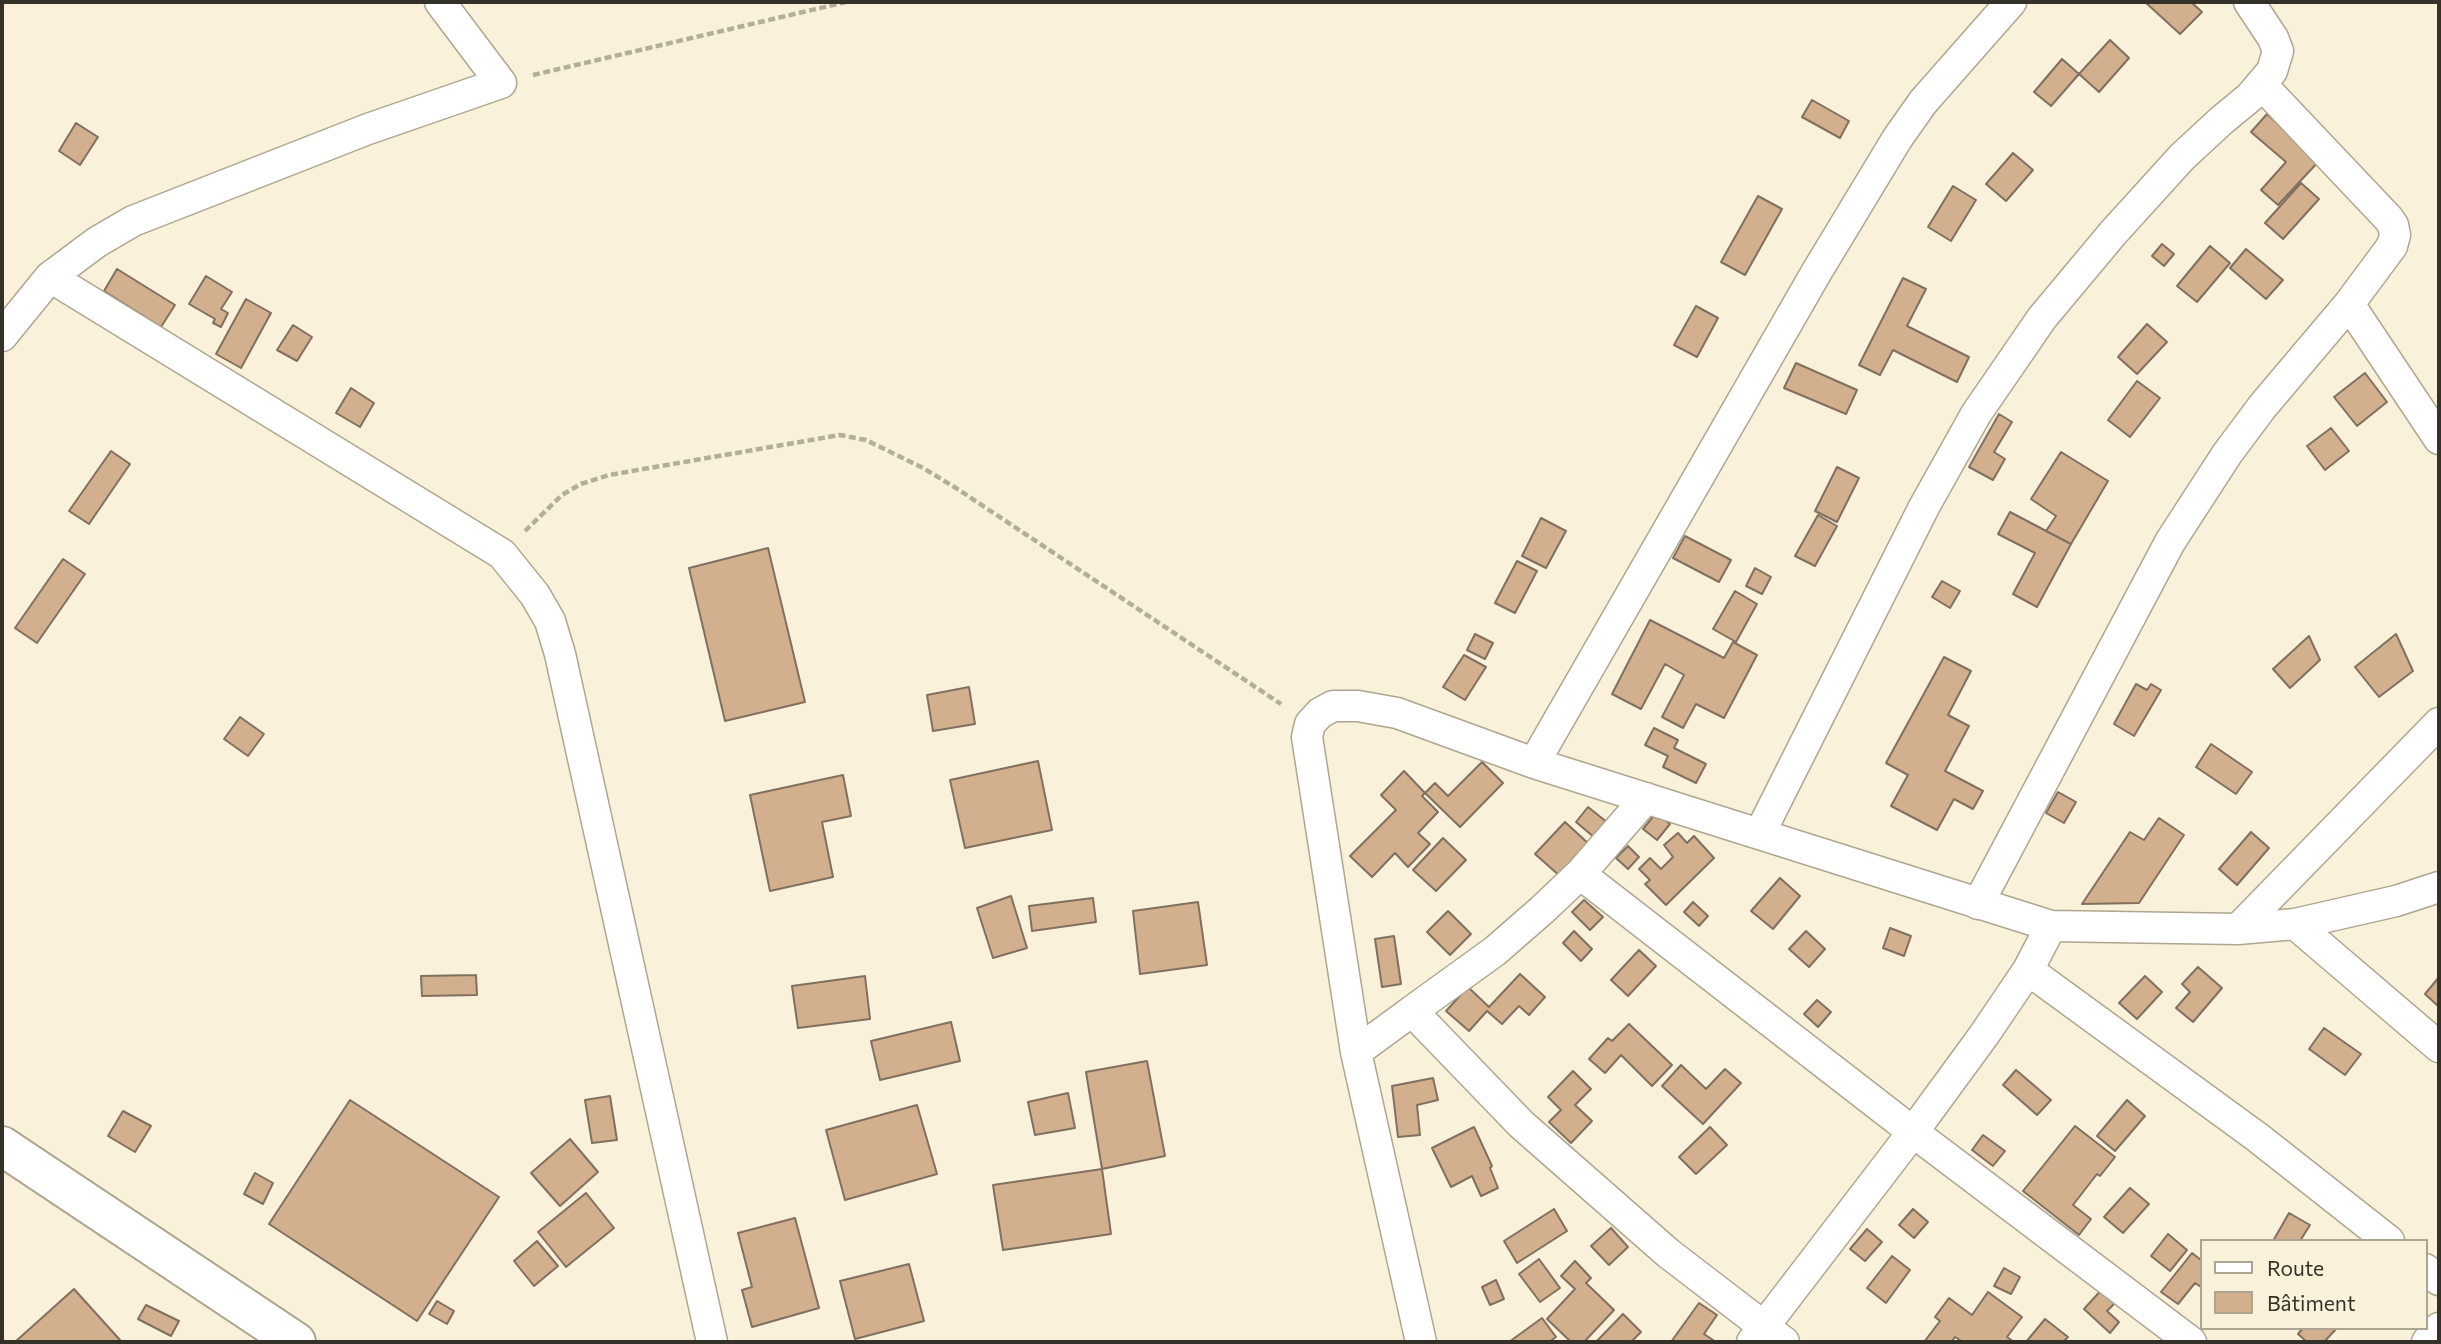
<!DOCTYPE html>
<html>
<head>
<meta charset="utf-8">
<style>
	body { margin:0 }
	#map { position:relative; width:2441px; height:1344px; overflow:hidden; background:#faf1da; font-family:Commissioner,sans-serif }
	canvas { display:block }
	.frame { position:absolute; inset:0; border:4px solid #343128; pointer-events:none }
	.legend { position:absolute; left:2200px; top:1239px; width:228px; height:91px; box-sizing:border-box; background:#faf1da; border:2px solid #aba493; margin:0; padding:9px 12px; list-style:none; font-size:21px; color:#343128 }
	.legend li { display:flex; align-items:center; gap:14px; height:35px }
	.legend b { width:35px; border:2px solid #aba493 }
</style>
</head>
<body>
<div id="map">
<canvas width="2441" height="1344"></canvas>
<div class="frame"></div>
<ul class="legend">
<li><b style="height:9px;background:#fff"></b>Route</li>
<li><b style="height:19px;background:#d2af8d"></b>Bâtiment</li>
</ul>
</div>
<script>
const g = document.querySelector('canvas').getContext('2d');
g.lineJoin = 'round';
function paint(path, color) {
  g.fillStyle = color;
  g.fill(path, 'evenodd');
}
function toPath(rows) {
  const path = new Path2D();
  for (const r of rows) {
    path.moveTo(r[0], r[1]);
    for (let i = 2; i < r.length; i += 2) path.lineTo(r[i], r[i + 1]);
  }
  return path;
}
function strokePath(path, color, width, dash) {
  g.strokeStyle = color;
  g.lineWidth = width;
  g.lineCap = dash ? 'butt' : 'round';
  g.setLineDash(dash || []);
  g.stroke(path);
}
const building = toPath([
	[2145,2,2191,2,2202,12,2180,34,2145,2],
	[2110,40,2129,58,2099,92,2079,74,2110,40],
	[2062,59,2079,74,2051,106,2034,92,2062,59],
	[1812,100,1849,121,1840,138,1802,117,1812,100],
	[2267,114,2319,161,2278,205,2261,190,2286,162,2251,132,2267,114],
	[76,123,98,137,80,165,59,151,76,123],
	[2013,153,2033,170,2006,201,1986,184,2013,153],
	[2301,183,2319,199,2283,239,2265,223,2301,183],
	[1953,186,1976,200,1951,241,1928,227,1953,186],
	[1758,196,1782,209,1745,275,1721,262,1758,196],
	[2162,244,2174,254,2164,266,2152,256,2162,244],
	[2210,246,2230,263,2197,302,2177,286,2210,246],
	[2246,249,2283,280,2266,299,2230,268,2246,249],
	[117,269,175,305,161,327,104,291,117,269],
	[206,276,232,292,221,309,228,313,221,327,213,323,215,319,189,304,206,276],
	[1903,278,1926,289,1907,326,1969,357,1957,382,1893,350,1880,375,1859,365,1903,278],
	[246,299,271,313,241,368,216,354,246,299],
	[1696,306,1718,318,1697,357,1674,345,1696,306],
	[2147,324,2167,342,2137,374,2118,357,2147,324],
	[293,325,312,337,297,361,277,350,293,325],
	[1796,363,1857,390,1846,414,1784,388,1796,363],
	[2365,373,2387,402,2357,426,2334,397,2365,373],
	[2137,381,2160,398,2130,437,2108,420,2137,381],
	[351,388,374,403,360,427,336,413,351,388],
	[1999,414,2012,422,1994,452,2005,459,1993,480,1969,467,1999,414],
	[2331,428,2349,451,2325,470,2307,446,2331,428],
	[111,451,130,464,89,524,69,511,111,451],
	[2061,452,2108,481,2071,544,2046,531,2056,516,2031,499,2061,452],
	[1837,467,1859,478,1837,522,1815,511,1837,467],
	[2010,512,2071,544,2037,607,2013,594,2035,553,1998,534,2010,512],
	[1818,515,1837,526,1815,566,1795,556,1818,515],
	[1541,518,1566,531,1546,568,1522,556,1541,518],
	[1685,536,1731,560,1719,582,1673,558,1685,536],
	[768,548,805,702,725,721,689,568,768,548],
	[63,559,85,574,37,643,15,628,63,559],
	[1517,561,1537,571,1515,613,1495,603,1517,561],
	[1755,568,1771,577,1762,594,1746,586,1755,568],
	[1942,581,1960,591,1950,608,1932,597,1942,581],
	[1735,591,1757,604,1736,642,1713,629,1735,591],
	[1650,620,1724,658,1733,642,1757,655,1724,718,1696,704,1683,728,1662,717,1684,675,1665,664,1641,709,1612,694,1650,620],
	[1475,634,1493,643,1485,659,1467,650,1475,634],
	[2396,634,2413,671,2379,697,2355,667,2396,634],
	[2309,636,2320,660,2290,688,2273,669,2309,636],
	[1464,655,1486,667,1465,700,1443,687,1464,655],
	[1944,657,1971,671,1948,715,1969,726,1945,771,1983,791,1973,809,1954,799,1937,830,1891,806,1908,775,1886,763,1944,657],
	[2136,684,2147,690,2151,684,2161,690,2134,736,2114,724,2136,684],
	[969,687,975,724,933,731,927,695,969,687],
	[240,717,264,734,248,756,224,739,240,717],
	[1654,728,1678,740,1674,748,1706,764,1696,783,1663,767,1668,756,1645,745,1654,728],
	[2211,744,2252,772,2236,794,2196,767,2211,744],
	[1038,761,1052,830,965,848,950,780,1038,761],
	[1482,762,1503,783,1460,827,1425,793,1422,796,1438,812,1418,833,1430,844,1408,867,1395,853,1372,877,1350,856,1396,810,1381,795,1404,771,1425,793,1435,783,1448,796,1482,762],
	[843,775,851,816,822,822,833,877,770,891,750,795,843,775],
	[2058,792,2076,802,2064,823,2046,813,2058,792],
	[1588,807,1608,823,1595,838,1576,822,1588,807],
	[1656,813,1670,824,1657,840,1643,829,1656,813],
	[2159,818,2184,835,2139,903,2082,904,2130,832,2144,840,2159,818],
	[1565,822,1590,845,1561,877,1535,854,1565,822],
	[2251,832,2269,848,2237,885,2219,869,2251,832],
	[1678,833,1687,843,1694,836,1714,858,1666,905,1645,884,1650,880,1639,869,1650,858,1661,869,1673,857,1664,845,1678,833],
	[1443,838,1466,860,1436,891,1413,870,1443,838],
	[1628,846,1639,857,1628,869,1616,858,1628,846],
	[1780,878,1800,896,1773,929,1751,911,1780,878],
	[1011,896,1027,948,993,958,977,908,1011,896],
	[1093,898,1096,922,1032,931,1029,906,1093,898],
	[1584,900,1603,917,1590,930,1572,912,1584,900],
	[1198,902,1207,965,1140,974,1133,911,1198,902],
	[1693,902,1708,916,1699,926,1684,912,1693,902],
	[1448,911,1471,934,1450,955,1427,932,1448,911],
	[1890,928,1911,936,1904,956,1883,948,1890,928],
	[1574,931,1592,949,1581,961,1563,943,1574,931],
	[1806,931,1825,949,1809,967,1789,949,1806,931],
	[1394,936,1401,984,1382,987,1375,939,1394,936],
	[1639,950,1656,966,1628,996,1611,980,1639,950],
	[2198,967,2222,988,2193,1022,2176,1008,2190,992,2182,984,2198,967],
	[1520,974,1545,997,1529,1015,1519,1006,1502,1024,1487,1011,1469,1031,1446,1011,1468,987,1489,1007,1520,974],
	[476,975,477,995,422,996,421,976,476,975],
	[865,976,870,1019,798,1028,792,986,865,976],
	[2145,976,2162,992,2137,1019,2119,1003,2145,976],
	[2439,977,2439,1007,2425,994,2439,977],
	[1817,1000,1831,1012,1818,1027,1804,1014,1817,1000],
	[951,1022,960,1061,880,1080,871,1041,951,1022],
	[1629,1024,1672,1065,1652,1086,1621,1055,1605,1073,1589,1059,1608,1038,1612,1041,1629,1024],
	[2324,1028,2361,1054,2345,1075,2309,1049,2324,1028],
	[1147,1061,1165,1156,1102,1169,1086,1072,1147,1061],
	[1681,1065,1706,1089,1725,1069,1741,1083,1703,1124,1662,1086,1681,1065],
	[2016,1070,2051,1100,2037,1115,2003,1085,2016,1070],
	[1573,1071,1591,1089,1575,1105,1592,1121,1571,1143,1549,1122,1561,1110,1548,1097,1573,1071],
	[1433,1078,1438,1100,1417,1105,1420,1135,1398,1137,1392,1086,1433,1078],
	[1068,1093,1075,1128,1035,1135,1028,1102,1068,1093],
	[610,1096,617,1140,592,1143,585,1100,610,1096],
	[350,1100,499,1197,417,1321,269,1224,350,1100],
	[2127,1100,2145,1116,2115,1151,2097,1136,2127,1100],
	[917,1105,937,1174,845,1200,826,1130,917,1105],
	[123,1111,151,1126,135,1152,108,1136,123,1111],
	[2075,1126,2115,1157,2100,1176,2097,1174,2073,1205,2091,1219,2079,1235,2023,1191,2075,1126],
	[1474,1127,1492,1166,1490,1168,1498,1188,1481,1196,1472,1176,1451,1187,1432,1148,1474,1127],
	[1710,1127,1727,1145,1696,1174,1679,1157,1710,1127],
	[1983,1135,2005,1151,1993,1166,1972,1150,1983,1135],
	[570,1139,598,1172,560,1206,531,1173,570,1139],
	[1102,1169,1111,1234,1003,1250,993,1185,1102,1169],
	[255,1173,273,1183,263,1204,244,1194,255,1173],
	[2130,1188,2149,1204,2123,1233,2104,1217,2130,1188],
	[586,1193,614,1228,566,1267,538,1232,586,1193],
	[1554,1209,1567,1231,1517,1263,1504,1241,1554,1209],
	[1913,1209,1928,1222,1914,1238,1899,1225,1913,1209],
	[2289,1213,2310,1225,2300,1241,2273,1241,2289,1213],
	[795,1218,819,1308,752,1327,742,1290,752,1287,738,1233,795,1218],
	[1611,1228,1628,1247,1609,1265,1591,1246,1611,1228],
	[1867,1229,1882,1242,1865,1261,1850,1249,1867,1229],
	[2168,1234,2187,1250,2170,1271,2151,1256,2168,1234],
	[537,1241,558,1266,534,1286,514,1261,537,1241],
	[2192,1253,2201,1260,2201,1287,2195,1283,2178,1304,2161,1292,2192,1253],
	[1892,1256,1910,1270,1886,1303,1867,1288,1892,1256],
	[1539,1259,1560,1288,1540,1302,1519,1274,1539,1259],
	[1575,1261,1591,1278,1586,1283,1614,1310,1584,1342,1571,1342,1547,1319,1575,1289,1561,1276,1575,1261],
	[909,1264,924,1321,855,1339,840,1281,909,1264],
	[2004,1268,2020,1277,2011,1294,1994,1286,2004,1268],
	[1496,1280,1504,1299,1490,1305,1482,1287,1496,1280],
	[2104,1287,2118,1300,2107,1311,2119,1322,2110,1333,2084,1309,2104,1287],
	[74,1289,120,1340,118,1342,15,1342,74,1289],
	[1988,1292,2022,1317,2007,1337,2014,1342,1963,1342,1955,1337,1951,1342,1924,1342,1940,1321,1935,1317,1949,1298,1972,1315,1988,1292],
	[437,1301,454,1311,447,1324,429,1314,437,1301],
	[1699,1303,1717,1315,1704,1334,1716,1342,1671,1342,1699,1303],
	[146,1305,179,1321,171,1336,138,1319,146,1305],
	[1623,1314,1641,1332,1631,1342,1596,1342,1623,1314],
	[1542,1318,1556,1337,1549,1342,1509,1342,1542,1318],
	[2045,1319,2068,1337,2063,1342,2026,1342,2045,1319],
	[2303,1328,2337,1328,2324,1342,2307,1342,2298,1334,2303,1328]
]);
const path = toPath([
	[533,75,846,2],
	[525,531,562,495,581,484,609,475,840,435,866,440,923,468,956,488,1281,704]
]);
const street = toPath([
	[50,277,502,554,535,595,550,621,560,654,712,1342],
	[2349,304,2439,439],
	[2,336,50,277,97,242,133,221,368,129,501,83,440,2],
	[1534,763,1816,273,1897,139,1923,102,2011,2],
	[1760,833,1924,507,1976,414,2042,318,2113,233,2182,157,2222,120,2250,97,2272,71,2278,51,2273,38,2249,2],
	[1580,874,1913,1132,2191,1342],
	[1978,904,2170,542,2227,454,2262,407,2349,304,2392,246,2395,235,2393,225,2388,218,2262,85],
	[2295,924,2439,1047],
	[2238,929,2439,723],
	[2028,970,2257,1137,2389,1241],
	[1412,1011,1495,951,1542,910,1580,874,1646,798],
	[1356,1052,1412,1011,1521,1124,1668,1253,1784,1342],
	[2425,1269,2439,1280],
	[1421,1342,1356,1052,1307,737,1310,724,1320,713,1333,706,1358,706,1397,713,1534,763,2051,926,2238,929,2295,924,2396,901,2439,887],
	[1752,1342,1913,1132,1984,1035,2028,970,2051,926],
	[2427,1342,2439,1328]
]);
const secondary = toPath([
	[2,1146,296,1342]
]);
paint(building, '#d2af8d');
strokePath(building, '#81705f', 2);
strokePath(street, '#aea690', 33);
strokePath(secondary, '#aea690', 42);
strokePath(path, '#b3ad9b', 4.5, [7, 3.5]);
strokePath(street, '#fff', 30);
strokePath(secondary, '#fff', 38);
</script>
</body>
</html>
